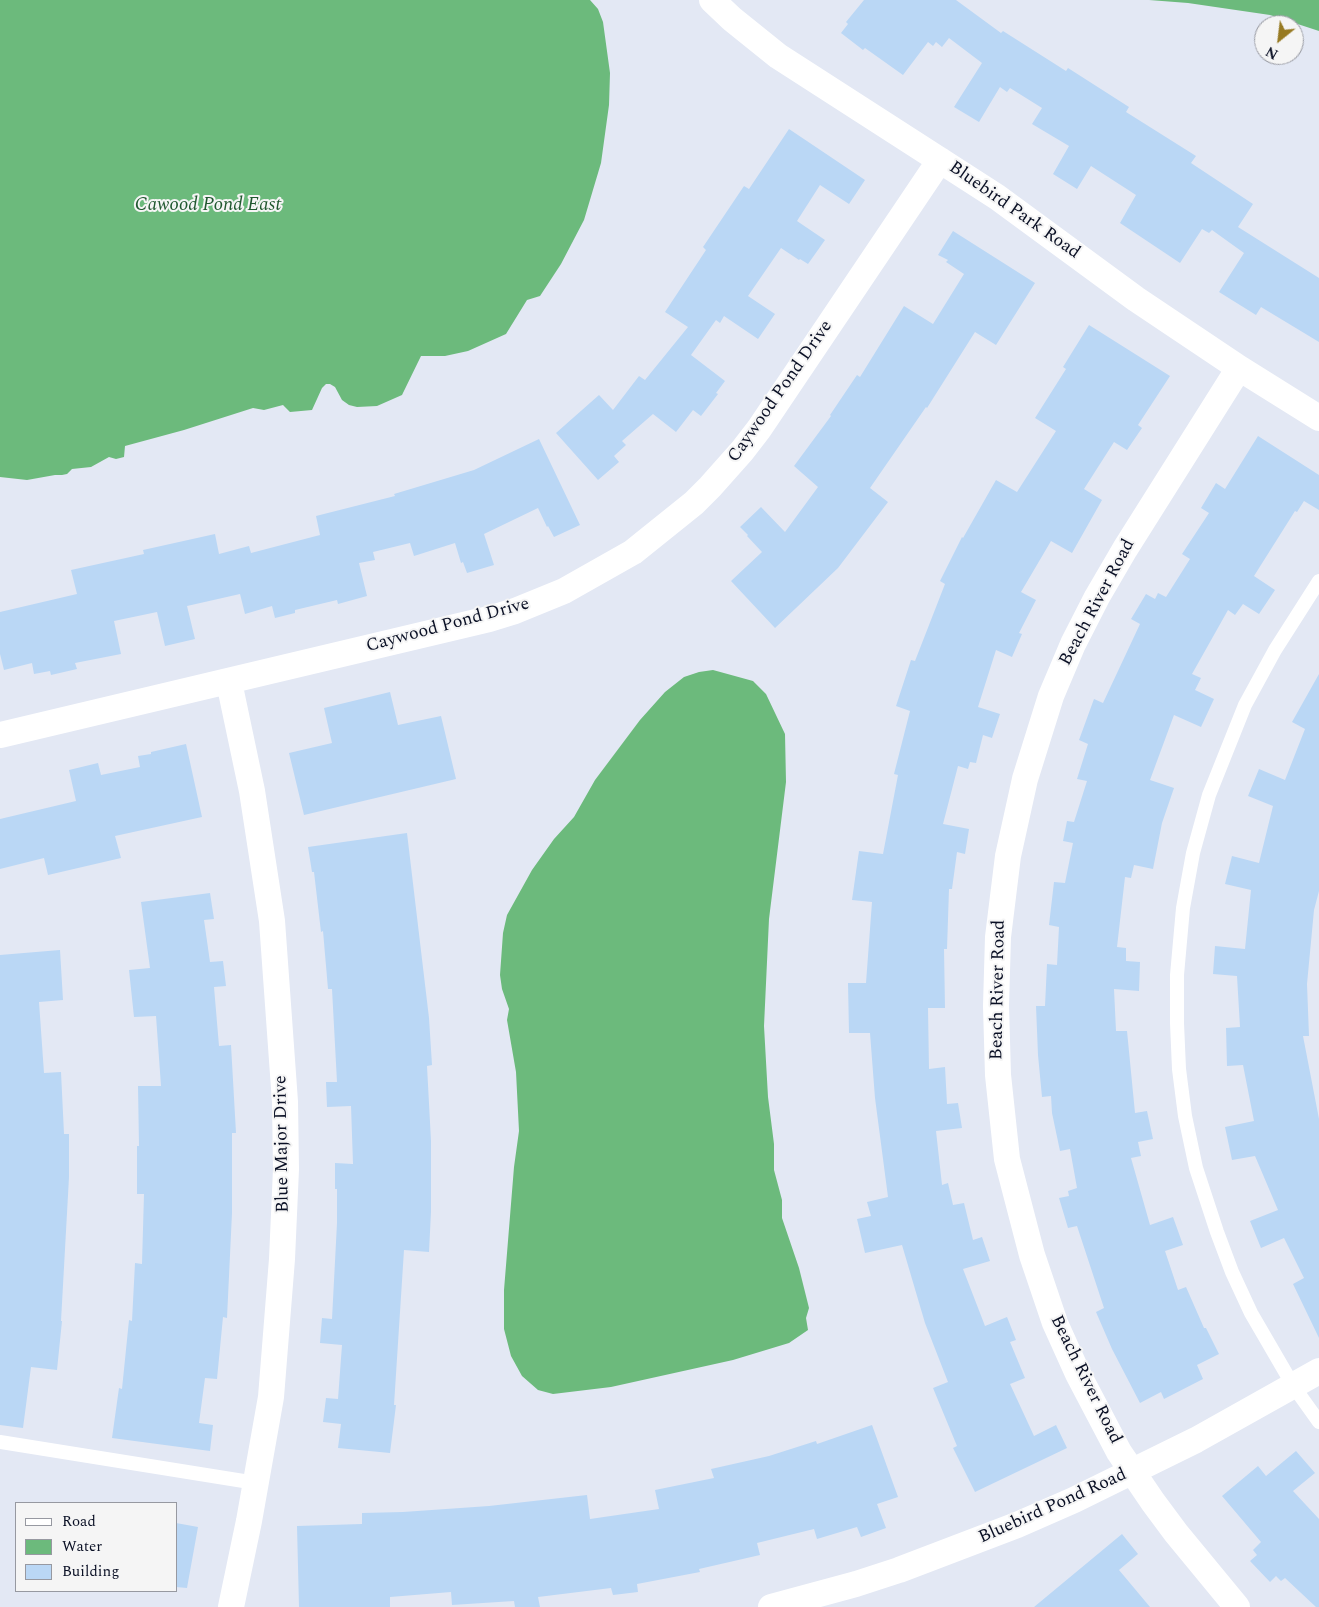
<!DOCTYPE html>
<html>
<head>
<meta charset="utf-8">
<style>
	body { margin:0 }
	#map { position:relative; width:1319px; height:1607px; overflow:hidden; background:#e3e8f4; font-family:Spectral,serif }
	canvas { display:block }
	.legend { position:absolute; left:15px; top:1502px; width:162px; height:90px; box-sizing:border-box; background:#f5f5f5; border:1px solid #9799a1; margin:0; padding:6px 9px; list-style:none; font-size:15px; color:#090f24 }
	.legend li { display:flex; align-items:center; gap:10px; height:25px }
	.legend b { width:25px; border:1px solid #9799a1 }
	.north { position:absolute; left:1254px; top:15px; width:50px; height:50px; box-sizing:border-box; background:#f5f5f5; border:1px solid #9799a1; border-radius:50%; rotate:209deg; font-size:14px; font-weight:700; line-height:20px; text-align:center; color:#090f24 }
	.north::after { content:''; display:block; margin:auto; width:18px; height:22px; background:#977a22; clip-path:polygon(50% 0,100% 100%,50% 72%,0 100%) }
</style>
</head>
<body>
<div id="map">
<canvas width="1319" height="1607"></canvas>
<ul class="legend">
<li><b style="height:6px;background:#fff"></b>Road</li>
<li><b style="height:14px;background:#6cba7c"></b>Water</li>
<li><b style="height:14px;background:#bad7f5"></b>Building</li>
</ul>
<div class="north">N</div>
</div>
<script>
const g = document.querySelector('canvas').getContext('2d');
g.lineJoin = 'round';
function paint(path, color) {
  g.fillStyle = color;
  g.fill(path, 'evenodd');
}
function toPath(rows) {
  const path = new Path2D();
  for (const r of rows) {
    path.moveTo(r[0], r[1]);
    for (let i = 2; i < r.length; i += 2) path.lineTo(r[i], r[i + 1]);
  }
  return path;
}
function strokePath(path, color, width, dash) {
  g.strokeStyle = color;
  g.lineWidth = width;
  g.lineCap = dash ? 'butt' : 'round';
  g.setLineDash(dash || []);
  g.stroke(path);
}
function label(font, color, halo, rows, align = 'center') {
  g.font = font + ' Spectral,serif';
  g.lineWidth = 4;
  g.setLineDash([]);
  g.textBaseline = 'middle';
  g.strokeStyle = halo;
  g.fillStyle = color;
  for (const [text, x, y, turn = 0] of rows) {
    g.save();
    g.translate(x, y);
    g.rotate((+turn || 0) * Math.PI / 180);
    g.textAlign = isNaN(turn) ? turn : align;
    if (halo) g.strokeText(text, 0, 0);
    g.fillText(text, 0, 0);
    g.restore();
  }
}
const water = toPath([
	[0,0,590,0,598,9,603,22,610,73,609,105,601,163,584,220,561,264,540,296,527,300,506,334,468,351,445,356,421,356,402,395,377,406,357,407,349,405,342,400,335,387,330,384,326,384,322,388,312,410,290,412,283,405,264,410,253,408,184,430,125,446,124,457,116,459,109,457,91,467,72,469,67,474,62,475,55,475,27,480,0,477],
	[1149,0,1319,0,1319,31,1270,15,1188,3],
	[713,670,753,681,766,694,785,734,786,782,769,919,764,1026,768,1097,774,1144,774,1170,782,1200,782,1218,799,1268,809,1308,806,1318,808,1330,789,1343,733,1360,611,1387,553,1394,538,1390,522,1376,511,1356,504,1329,504,1290,514,1167,519,1131,516,1072,507,1020,509,1009,502,989,500,975,503,933,507,915,532,870,554,839,574,817,595,780,640,720,665,692,684,677,699,672]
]);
const building = toPath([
	[864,0,956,0,1001,33,1003,31,1066,71,1068,68,1129,107,1126,112,1196,156,1191,163,1253,204,1238,227,1319,278,1319,342,1261,307,1256,315,1219,292,1244,253,1212,230,1209,233,1202,229,1180,263,1120,223,1136,195,1091,166,1077,189,1053,174,1069,146,1032,124,1042,108,1010,88,1007,92,1000,87,979,122,954,107,982,63,949,38,942,47,936,42,933,46,928,42,903,75,865,48,863,50,841,33,848,24,846,22],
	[789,129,865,180,849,204,820,185,797,221,825,240,808,264,800,259,799,260,781,248,748,296,775,314,758,339,724,316,720,323,716,320,691,355,725,381,716,393,718,394,701,416,693,410,676,432,653,414,622,441,626,445,614,456,619,462,598,480,556,433,599,395,613,410,639,376,645,380,688,327,665,312,706,250,703,247,744,186,749,189],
	[953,231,1035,283,996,345,975,332,927,408,926,407,870,488,888,502,838,568,775,628,731,581,762,552,747,536,748,535,740,527,761,507,785,532,818,487,794,466,831,416,830,415,857,375,860,377,904,306,933,324,964,274,946,262,948,260,938,255],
	[1089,325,1170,376,1138,425,1142,428,1127,450,1114,442,1084,489,1102,500,1072,553,1051,541,1021,592,1036,600,1019,633,1022,634,1012,657,996,650,978,707,1000,714,992,738,983,735,976,763,970,762,968,769,958,766,943,824,969,829,965,854,957,852,952,889,949,889,947,949,944,949,945,1008,928,1008,929,1069,945,1067,947,1104,958,1103,962,1128,936,1131,942,1185,948,1183,953,1205,964,1203,973,1240,982,1237,990,1261,963,1269,985,1326,1007,1317,1016,1340,1010,1342,1025,1378,1010,1384,1034,1436,1056,1425,1067,1448,975,1492,953,1448,957,1446,933,1388,948,1382,925,1323,902,1245,865,1253,857,1219,871,1216,867,1202,888,1197,875,1098,870,1033,849,1033,848,983,866,983,872,902,852,900,859,851,883,854,898,775,894,774,910,711,896,706,911,660,915,661,945,584,940,581,962,537,963,538,996,480,1017,492,1056,431,1035,418,1066,369,1063,367],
	[1258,436,1319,475,1319,510,1304,501,1297,512,1295,511,1254,576,1275,590,1259,614,1243,604,1235,615,1228,610,1192,674,1201,678,1195,690,1214,699,1201,727,1174,715,1150,780,1174,788,1162,823,1153,869,1134,865,1131,878,1125,877,1117,947,1126,948,1126,961,1140,962,1139,991,1114,989,1116,1031,1127,1031,1135,1113,1147,1111,1153,1139,1138,1142,1141,1156,1131,1158,1150,1225,1173,1217,1183,1245,1165,1251,1178,1290,1186,1287,1204,1328,1206,1328,1219,1354,1197,1365,1203,1379,1164,1399,1161,1392,1140,1403,1112,1349,1096,1312,1104,1308,1077,1226,1068,1228,1059,1198,1069,1196,1068,1191,1077,1188,1070,1149,1060,1151,1052,1113,1051,1096,1042,1097,1038,1055,1036,1006,1045,1006,1047,964,1057,965,1059,927,1049,925,1054,882,1065,883,1073,843,1063,841,1067,821,1074,822,1087,781,1077,779,1088,744,1079,740,1094,699,1103,703,1140,624,1131,619,1146,594,1155,599,1158,593,1166,597,1190,559,1182,554,1209,513,1201,508,1216,483,1225,489],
	[539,439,580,525,554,537,548,526,547,527,538,508,484,534,494,565,467,573,463,562,461,563,455,543,414,556,410,543,373,552,375,560,359,563,367,596,338,604,337,600,295,610,295,613,275,618,272,606,245,614,240,594,187,606,195,639,165,646,157,612,114,621,121,654,75,663,77,669,51,675,50,671,34,674,32,663,4,670,0,654,0,612,77,594,71,570,144,554,143,550,215,534,219,554,249,546,251,553,320,535,316,516,395,496,394,494,474,470],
	[1319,674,1319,891,1314,910,1307,984,1309,1036,1303,1036,1319,1119,1319,1338,1293,1284,1304,1278,1284,1238,1261,1248,1250,1221,1278,1210,1255,1156,1232,1160,1225,1127,1254,1121,1243,1065,1227,1066,1226,1028,1240,1027,1237,976,1213,974,1215,946,1245,949,1251,890,1225,884,1232,856,1259,863,1273,806,1248,796,1259,769,1285,780,1305,729,1292,722],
	[390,692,398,725,441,716,456,779,304,815,289,753,332,743,324,708],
	[186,744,202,817,115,836,121,858,48,875,44,858,0,869,0,819,76,801,69,770,98,763,101,775,140,767,138,756,151,754,151,752],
	[407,833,429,1018,432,1065,427,1066,431,1141,431,1212,429,1252,404,1250,394,1405,396,1405,390,1453,338,1448,341,1424,323,1422,326,1398,338,1399,342,1345,320,1343,322,1318,332,1319,337,1223,337,1189,335,1189,335,1163,353,1164,351,1106,327,1107,326,1082,337,1082,332,989,328,989,323,931,321,932,314,872,312,872,308,847],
	[210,893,214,919,204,920,210,962,223,961,226,986,214,987,219,1046,231,1045,236,1133,232,1133,232,1213,227,1318,223,1317,217,1379,205,1378,199,1423,213,1425,210,1451,112,1438,119,1388,122,1389,129,1320,132,1321,135,1263,142,1264,144,1194,137,1194,137,1146,139,1146,138,1086,161,1086,156,1016,134,1017,129,970,150,968,141,902],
	[60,950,63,1000,39,1002,44,1073,61,1072,64,1134,69,1134,69,1177,61,1321,62,1321,57,1370,31,1367,23,1428,0,1425,0,955],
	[872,1425,898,1497,877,1504,886,1528,861,1537,857,1527,817,1539,814,1529,757,1543,760,1555,699,1569,700,1572,637,1584,638,1592,613,1595,611,1588,538,1597,540,1607,515,1607,514,1601,452,1605,451,1592,390,1597,390,1607,299,1607,297,1526,362,1524,362,1513,403,1512,489,1506,587,1495,590,1519,659,1509,655,1490,714,1478,711,1469,769,1456,816,1441,817,1444],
	[1296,1451,1315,1473,1293,1491,1319,1519,1319,1607,1316,1607,1285,1578,1281,1581,1276,1576,1270,1582,1250,1561,1257,1555,1253,1550,1261,1542,1222,1496,1258,1466,1266,1476],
	[176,1523,198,1527,187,1588,176,1587],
	[1122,1534,1138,1554,1119,1570,1150,1607,1034,1607]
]);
const service = toPath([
	[1319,581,1275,650,1245,705,1209,795,1193,853,1183,908,1177,975,1177,1023,1179,1069,1185,1116,1196,1168,1217,1232,1232,1272,1251,1313,1294,1387,1319,1422],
	[0,1442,256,1483]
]);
const minor = toPath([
	[712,0,732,19,778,56,997,197,1136,299,1239,368,1319,418],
	[229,682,252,791,272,921,285,1102,286,1169,282,1259,271,1397,249,1521,231,1607],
	[0,735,489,619,515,611,564,591,633,552,694,503,710,487,742,451,759,429,940,160],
	[771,1607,856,1584,899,1570,1017,1525,1074,1500,1196,1440,1319,1371],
	[1237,1607,1176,1533,1153,1502,1119,1452,1078,1374,1055,1323,1032,1255,1007,1159,998,1075,996,1006,998,937,1008,856,1025,779,1051,696,1073,644,1097,597,1125,549,1239,368]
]);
const streetNames = [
	["Bluebird Park Road",1014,211,35],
	["Caywood Pond Drive",781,392,-55],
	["Beach River Road",1098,603,-62],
	["Caywood Pond Drive",448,626,-15],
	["Beach River Road",999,990,-89],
	["Blue Major Drive",283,1144,-91],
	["Beach River Road",1085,1380,64],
	["Bluebird Pond Road",1053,1507,-24]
];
const waterNames = [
	["Cawood Pond East",208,206]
];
paint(water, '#6cba7c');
paint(building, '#bad7f5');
strokePath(service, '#fff', 14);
strokePath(minor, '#fff', 26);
label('18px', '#090f24', '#f5f5f5', streetNames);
label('italic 19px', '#20582f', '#f5f5f5', waterNames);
</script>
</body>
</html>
